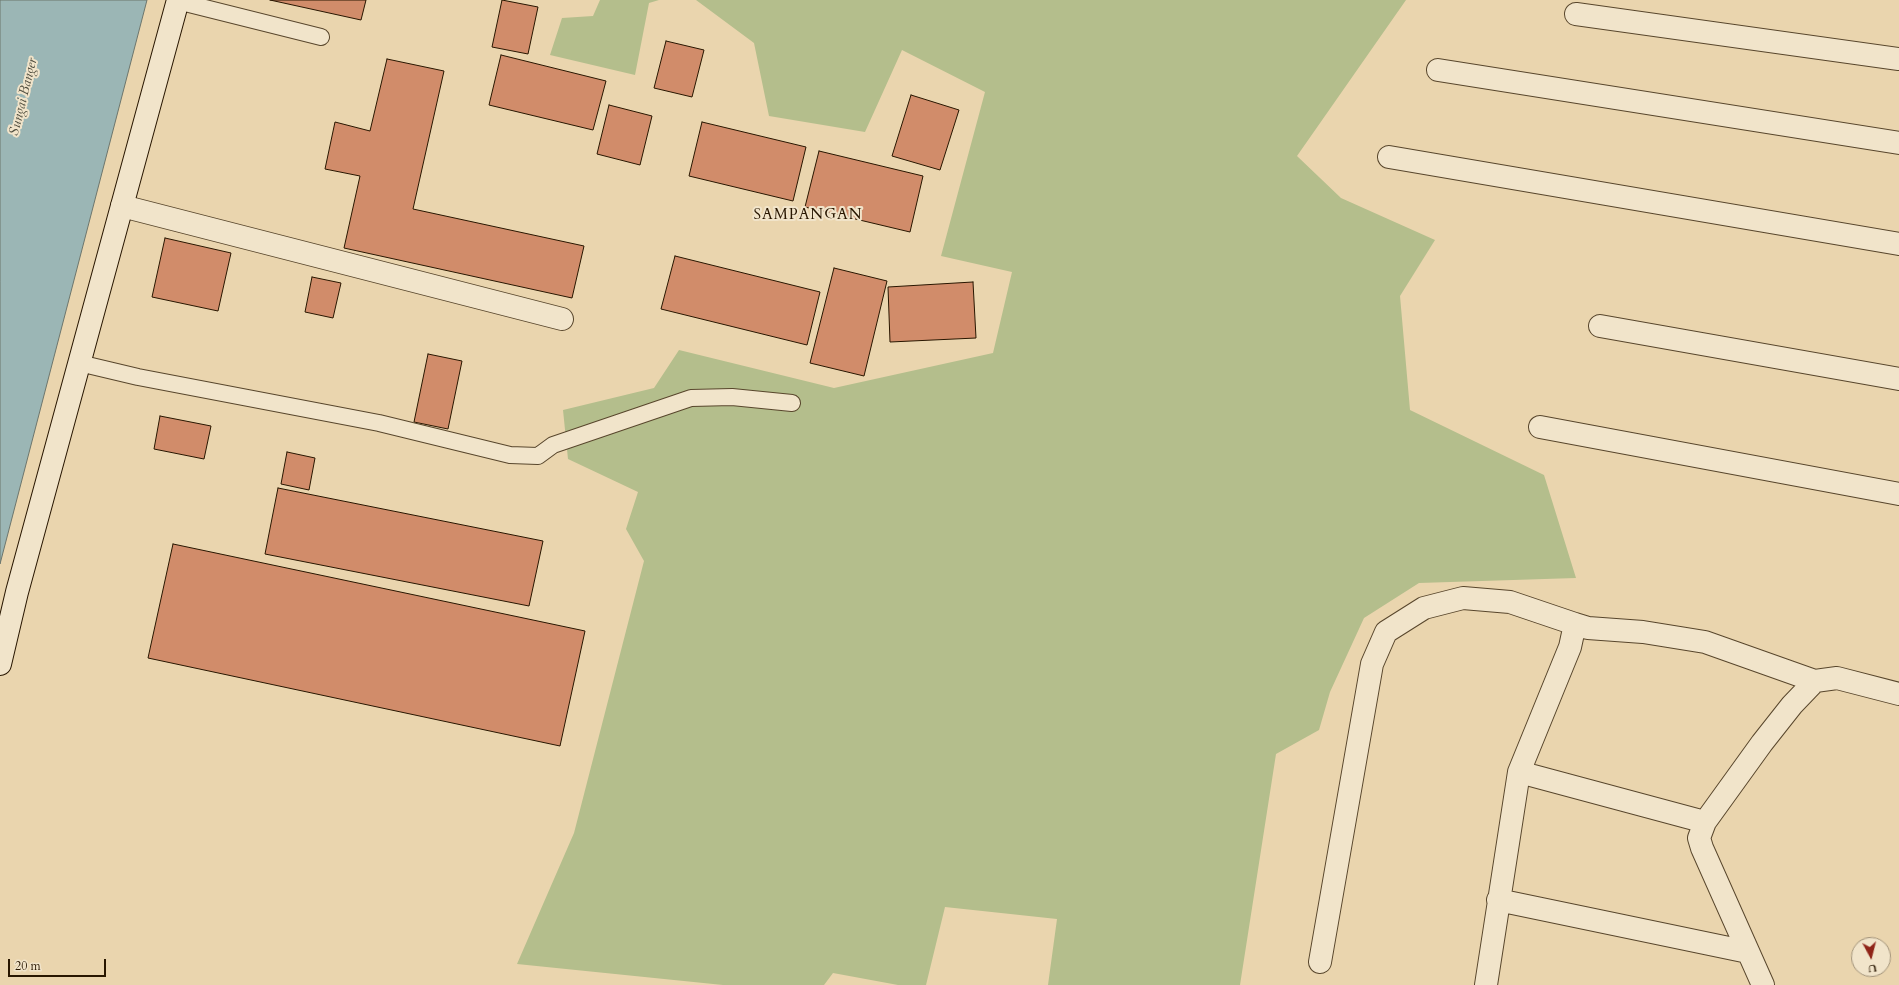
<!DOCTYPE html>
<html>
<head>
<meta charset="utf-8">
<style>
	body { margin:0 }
	#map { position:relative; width:1899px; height:985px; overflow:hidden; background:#ead5ae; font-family:Cardo,serif }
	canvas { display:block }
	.north { position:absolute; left:1851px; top:937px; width:40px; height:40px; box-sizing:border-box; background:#f1e4ca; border:1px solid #a19279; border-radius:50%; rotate:173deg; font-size:11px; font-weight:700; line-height:16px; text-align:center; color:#281600 }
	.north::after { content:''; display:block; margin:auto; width:14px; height:18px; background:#8f2418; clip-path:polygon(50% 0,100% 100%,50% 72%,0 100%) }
	.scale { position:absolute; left:8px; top:959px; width:98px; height:18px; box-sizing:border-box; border:2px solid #281600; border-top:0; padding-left:5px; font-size:12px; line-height:14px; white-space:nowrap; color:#281600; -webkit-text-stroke:3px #f1e4ca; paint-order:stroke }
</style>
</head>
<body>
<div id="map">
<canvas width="1899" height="985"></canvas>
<div class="north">U</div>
<div class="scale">20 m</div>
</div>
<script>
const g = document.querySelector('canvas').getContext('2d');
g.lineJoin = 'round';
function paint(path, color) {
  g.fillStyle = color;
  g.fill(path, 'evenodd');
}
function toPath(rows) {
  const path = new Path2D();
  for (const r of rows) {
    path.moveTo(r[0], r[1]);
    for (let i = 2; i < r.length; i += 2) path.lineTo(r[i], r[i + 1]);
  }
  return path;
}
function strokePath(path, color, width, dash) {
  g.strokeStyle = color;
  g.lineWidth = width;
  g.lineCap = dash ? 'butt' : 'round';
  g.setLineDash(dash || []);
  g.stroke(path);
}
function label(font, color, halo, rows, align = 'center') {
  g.font = font + ' Cardo,serif';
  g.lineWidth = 4;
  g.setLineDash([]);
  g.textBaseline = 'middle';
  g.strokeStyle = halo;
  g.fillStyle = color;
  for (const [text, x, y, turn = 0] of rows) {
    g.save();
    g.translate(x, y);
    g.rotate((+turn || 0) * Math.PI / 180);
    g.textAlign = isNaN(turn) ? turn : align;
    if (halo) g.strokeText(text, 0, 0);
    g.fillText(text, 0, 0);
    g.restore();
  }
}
const green = toPath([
	[600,0,659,0,649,3,635,75,550,55,562,18,593,16],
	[696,0,1406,0,1297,156,1341,198,1435,240,1400,296,1410,410,1544,475,1576,578,1419,583,1364,618,1330,692,1319,730,1276,754,1240,985,1048,985,1057,919,945,907,926,985,898,985,833,973,824,985,723,985,517,964,574,833,644,561,626,529,638,492,568,459,563,410,654,388,679,350,834,388,993,353,1012,272,941,256,985,92,902,50,865,132,769,116,754,43]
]);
const water = toPath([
	[0,0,147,0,0,564,0,0]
]);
const building = toPath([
	[270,0,366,0,361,20,270,0],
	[502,0,538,7,528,54,492,47,502,0],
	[666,41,704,50,692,97,654,88,666,41],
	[501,55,606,81,593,130,489,105,501,55],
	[387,59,444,71,413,209,584,246,572,298,344,248,360,176,325,169,335,122,370,131,387,59],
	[911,95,959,110,940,170,892,156,911,95],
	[609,105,652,116,640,165,597,154,609,105],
	[702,122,806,147,793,201,689,176,702,122],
	[819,151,923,176,910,232,805,207,819,151],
	[165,238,231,253,218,311,152,297,165,238],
	[675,256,820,292,807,345,661,309,675,256],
	[834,268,887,281,864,376,810,363,834,268],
	[312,277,341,283,333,318,305,312,312,277],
	[973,282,976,338,890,342,888,287,973,282],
	[428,354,462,361,448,429,414,422,428,354],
	[160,416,211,426,204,459,154,449,160,416],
	[287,452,315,458,309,490,281,484,287,452],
	[278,488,543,541,529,606,265,554,278,488],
	[173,544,585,631,560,746,148,658,173,544]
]);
const lane = toPath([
	[177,1,321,37],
	[79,363,138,377,379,423,510,455,538,456,553,445,691,398,732,397,792,403]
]);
const street = toPath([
	[1576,14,1899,59],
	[1438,70,1899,143],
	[1389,157,1899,244],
	[122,206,562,319],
	[1600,326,1899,379],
	[1540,427,1899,494],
	[1519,772,1705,822],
	[1498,900,1748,952],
	[1320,962,1372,664,1386,632,1424,608,1463,598,1510,602,1575,624],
	[1486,985,1519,772,1570,647,1575,624,1588,628,1643,632,1705,642,1815,681],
	[1763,985,1702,848,1699,838,1705,822,1762,743,1792,705,1815,681,1837,678,1899,694]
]);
const secondary = toPath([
	[0,664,17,592,178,0]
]);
const waterNames = [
	["Sungai Banger",24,97,-76]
];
const quarterNames = [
	["SAMPANGAN",808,216]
];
paint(green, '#b4be8c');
paint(water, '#9bb6b5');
strokePath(water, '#6d766d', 1);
paint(building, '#d18c6a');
strokePath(building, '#281600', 1);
strokePath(lane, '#58462c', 18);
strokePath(street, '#58462c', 24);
strokePath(secondary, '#281600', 24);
strokePath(lane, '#f1e4ca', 16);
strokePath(street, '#f1e4ca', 22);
strokePath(secondary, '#f1e4ca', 22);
label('italic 14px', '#504e3f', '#f1e4ca', waterNames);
g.letterSpacing = '1px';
label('15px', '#281600', '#f1e4ca', quarterNames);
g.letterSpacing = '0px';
</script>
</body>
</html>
